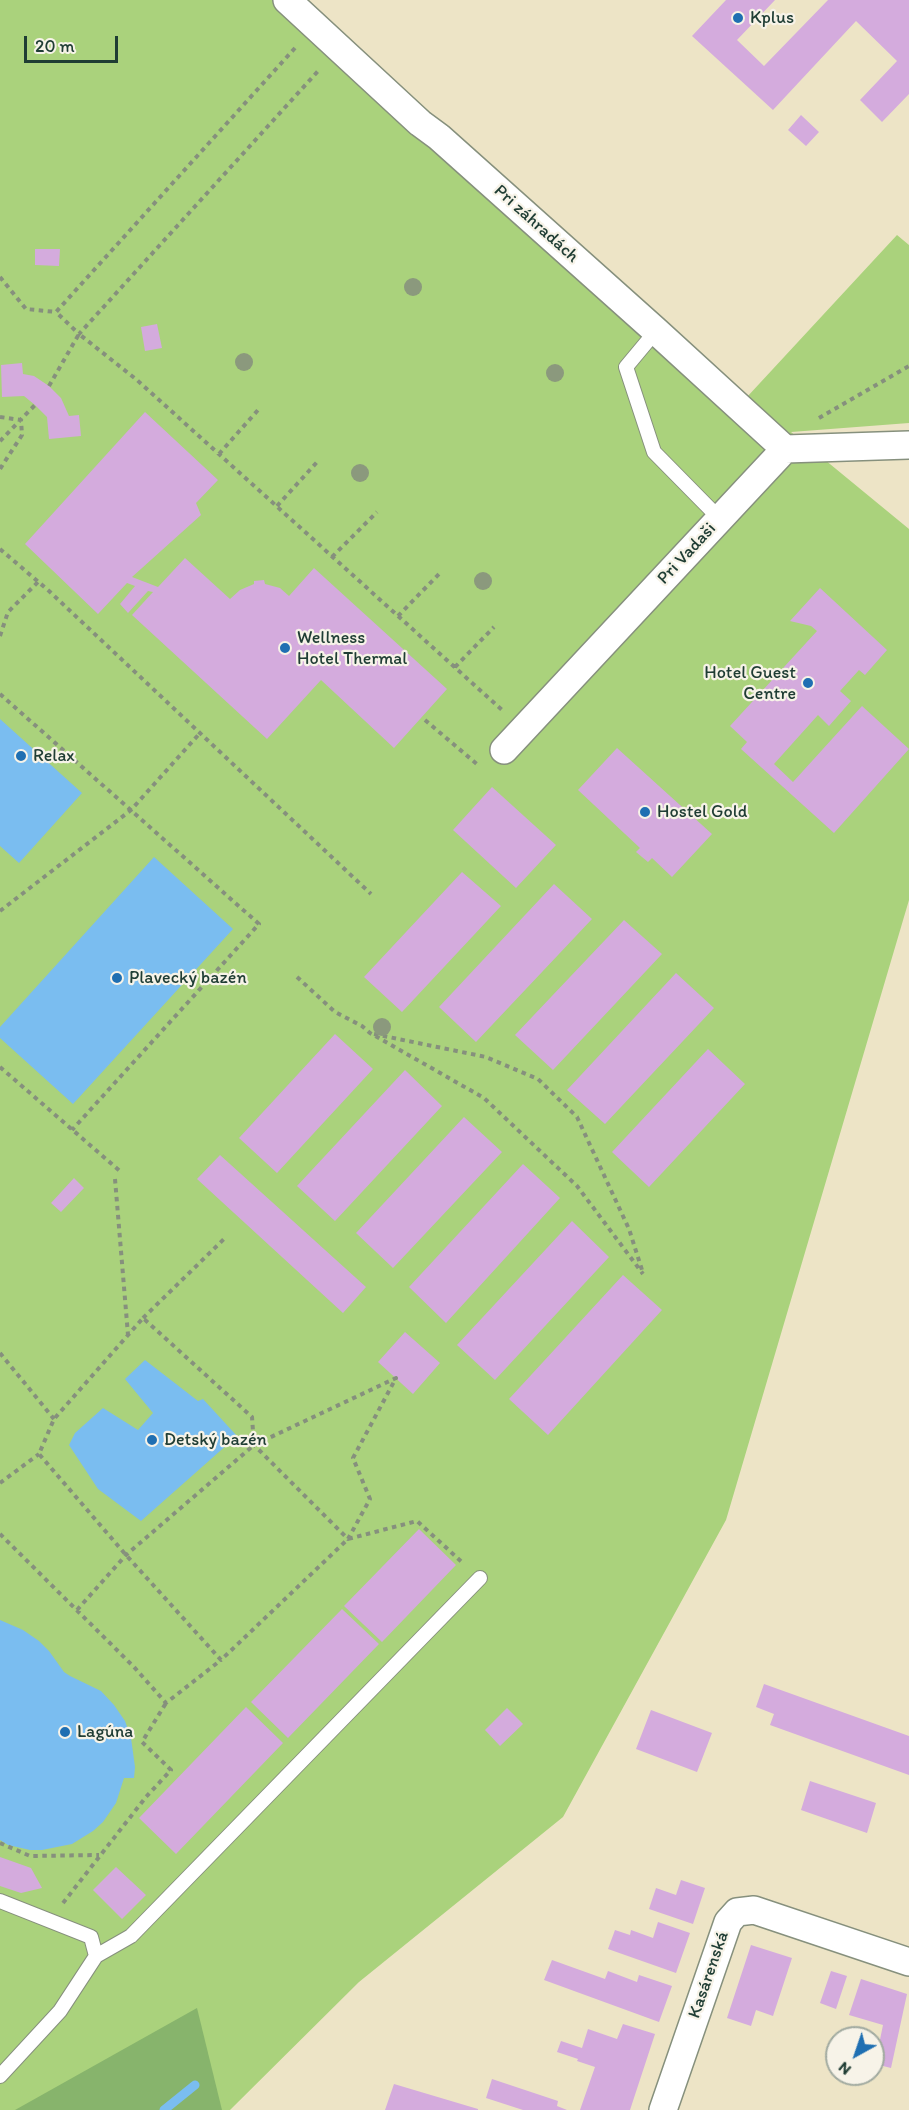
<!DOCTYPE html>
<html>
<head>
<meta charset="utf-8">
<style>
	body { margin:0 }
	#map { position:relative; width:909px; height:2110px; overflow:hidden; background:#ede4c6; font-family:Itim,sans-serif }
	canvas { display:block }
	.north { position:absolute; left:825px; top:2026px; width:60px; height:60px; box-sizing:border-box; background:#f7f3e8; border:2px solid #a1aaa0; border-radius:50%; rotate:220deg; font-size:16px; font-weight:700; line-height:24px; text-align:center; color:#1f3d34 }
	.north::after { content:''; display:block; margin:auto; width:21px; height:27px; background:#1f6fb2; clip-path:polygon(50% 0,100% 100%,50% 72%,0 100%) }
	.scale { position:absolute; left:24px; top:36px; width:94px; height:27px; box-sizing:border-box; border:3px solid #1f3d34; border-top:0; padding-left:8px; font-size:18px; line-height:21px; white-space:nowrap; color:#1f3d34; -webkit-text-stroke:4px #f7f3e8; paint-order:stroke }
</style>
</head>
<body>
<div id="map">
<canvas width="909" height="2110"></canvas>
<div class="north">N</div>
<div class="scale">20 m</div>
</div>
<script>
const g = document.querySelector('canvas').getContext('2d');
g.lineJoin = 'round';
function paint(path, color) {
  g.fillStyle = color;
  g.fill(path, 'evenodd');
}
function toPath(rows) {
  const path = new Path2D();
  for (const r of rows) {
    path.moveTo(r[0], r[1]);
    for (let i = 2; i < r.length; i += 2) path.lineTo(r[i], r[i + 1]);
  }
  return path;
}
function strokePath(path, color, width, dash) {
  g.strokeStyle = color;
  g.lineWidth = width;
  g.lineCap = dash ? 'butt' : 'round';
  g.setLineDash(dash || []);
  g.stroke(path);
}
function label(font, color, halo, rows, align = 'center') {
  g.font = font + ' Itim,sans-serif';
  g.lineWidth = 4.5;
  g.setLineDash([]);
  g.textBaseline = 'middle';
  g.strokeStyle = halo;
  g.fillStyle = color;
  for (const [text, x, y, turn = 0] of rows) {
    g.save();
    g.translate(x, y);
    g.rotate((+turn || 0) * Math.PI / 180);
    g.textAlign = isNaN(turn) ? turn : align;
    if (halo) g.strokeText(text, 0, 0);
    g.fillText(text, 0, 0);
    g.restore();
  }
}
const green = toPath([
	[0,0,305,0,747,397,897,235,909,245,909,423,791,432,909,529,909,900,726,1520,563,1817,359,1982,230,2110,0,2110]
]);
const forest = toPath([
	[197,2008,222,2110,15,2110]
]);
const water = toPath([
	[0,719,82,793,19,863,0,846],
	[154,857,233,929,73,1104,0,1038,0,1027],
	[145,1360,198,1401,203,1399,237,1436,141,1521,98,1489,69,1445,75,1433,103,1408,138,1430,153,1413,125,1379],
	[0,1620,23,1630,39,1641,49,1651,64,1672,70,1676,101,1691,114,1705,125,1721,131,1738,135,1767,134,1778,124,1778,116,1803,103,1822,93,1831,72,1844,42,1850,30,1850,8,1845,0,1840]
]);
const stream = toPath([
	[164,2110,195,2085]
]);
const building = toPath([
	[726,0,775,0,737,40,764,66,828,0,909,0,909,94,882,122,860,100,897,61,856,21,773,110,692,36],
	[801,115,819,132,806,146,788,130],
	[35,249,60,249,59,266,35,265],
	[157,324,162,348,145,351,141,327],
	[22,363,23,374,34,376,49,386,61,398,69,416,79,415,81,436,49,439,47,417,35,405,24,396,2,397,1,365],
	[145,412,218,480,196,503,201,515,132,577,158,587,185,558,230,599,240,590,254,584,254,581,264,580,265,584,280,588,289,596,314,568,447,689,394,748,321,680,267,739,132,615,153,592,148,591,128,613,120,604,135,586,127,583,98,614,25,544],
	[820,588,887,650,865,675,859,670,840,691,851,701,829,726,818,715,774,764,793,782,862,706,909,749,834,833,741,749,747,742,730,726,817,631,811,626,790,621],
	[617,748,712,834,672,877,652,858,648,862,636,852,640,848,578,790],
	[492,787,556,845,516,888,453,830],
	[462,872,501,906,402,1012,364,977],
	[554,884,592,919,476,1042,439,1007],
	[624,920,662,954,553,1070,515,1035],
	[676,973,714,1008,605,1124,567,1090],
	[335,1034,373,1069,277,1173,239,1138],
	[708,1049,745,1084,649,1187,612,1152],
	[405,1070,442,1106,335,1221,297,1186],
	[464,1117,502,1152,393,1268,356,1233],
	[220,1155,366,1287,343,1313,197,1179],
	[523,1164,560,1198,446,1323,409,1287],
	[74,1178,84,1188,61,1212,51,1203],
	[572,1221,609,1257,495,1380,457,1345],
	[623,1275,662,1310,548,1435,509,1399],
	[405,1332,440,1363,413,1394,378,1362],
	[419,1529,456,1565,382,1642,344,1606],
	[342,1609,379,1644,288,1738,251,1702],
	[764,1684,909,1736,909,1775,770,1725,774,1714,756,1707],
	[246,1707,283,1743,176,1854,139,1818],
	[507,1708,523,1724,500,1746,485,1730],
	[651,1710,712,1733,697,1772,636,1749],
	[810,1781,876,1803,867,1833,801,1810],
	[0,1857,31,1868,42,1888,21,1893,0,1886],
	[116,1867,146,1895,122,1919,93,1890],
	[681,1880,705,1888,693,1924,649,1909,656,1888,676,1895],
	[658,1922,690,1933,676,1973,608,1949,615,1930,630,1935,631,1930,653,1938],
	[751,1945,792,1958,773,2016,756,2010,751,2026,727,2018],
	[552,1960,605,1979,608,1971,637,1982,639,1975,672,1986,659,2022,544,1980],
	[831,1971,847,1976,836,2009,820,2003],
	[861,1979,907,1994,891,2068,875,2064,883,2025,849,2015],
	[623,2024,655,2034,630,2110,580,2110,595,2067,577,2061,578,2059,557,2052,561,2041,582,2048,588,2029,617,2039],
	[492,2079,558,2101,557,2106,567,2110,523,2110,486,2098],
	[394,2084,478,2109,478,2110,385,2110]
]);
const path = toPath([
	[295,48,56,312,79,334,319,70],
	[0,277,26,309,56,312],
	[49,386,79,334,137,380,502,710],
	[0,417,21,420,22,435,0,469],
	[819,418,909,366],
	[0,441,35,405],
	[219,454,258,410],
	[277,506,318,461],
	[0,549,49,591,371,894],
	[332,557,377,512],
	[398,616,439,574],
	[0,636,8,612,38,582],
	[455,667,494,627],
	[0,694,259,924,72,1130],
	[425,720,478,765],
	[0,911,131,810,200,733],
	[297,977,335,1012,362,1026,370,1033,484,1098,577,1186,643,1274],
	[374,1034,486,1057,538,1079,577,1117,629,1229,642,1270],
	[0,1067,121,1172],
	[115,1179,128,1335],
	[143,1318,225,1238],
	[0,1353,54,1419],
	[0,1483,39,1454],
	[0,1534,134,1667,166,1703,221,1660],
	[77,1610,126,1555,254,1445,396,1378,353,1458,370,1499,348,1539,254,1445,252,1417,143,1318,54,1419,39,1454,126,1555,221,1660,348,1539,417,1521,464,1564],
	[0,1843,30,1856,99,1855],
	[63,1903,146,1797,171,1770,142,1742,166,1703]
]);
const service = toPath([
	[656,331,626,367,654,452,720,519],
	[0,1901,91,1937,96,1956,60,2011,0,2076],
	[96,1956,131,1936,480,1578]
]);
const minor = toPath([
	[287,0,420,123,439,137,656,331,785,449],
	[504,750,785,449,909,445],
	[663,2110,728,1922,737,1912,754,1910,909,1962]
]);
const trees = [
	[413,287],
	[244,362],
	[555,373],
	[360,473],
	[483,581],
	[382,1027]
];
const markers = [
	[738,18,6,"#1f6fb2"],
	[285,648,6,"#1f6fb2"],
	[808,683,6,"#1f6fb2"],
	[21,756,6,"#1f6fb2"],
	[645,812,6,"#1f6fb2"],
	[117,978,6,"#1f6fb2"],
	[152,1440,6,"#1f6fb2"],
	[65,1732,6,"#1f6fb2"]
];
const poiNames = [
	["Kplus",750,18],
	["Wellness",297,638],
	["Hotel Thermal",297,659],
	["Hotel Guest",796,673,"right"],
	["Centre",796,694,"right"],
	["Relax",33,756],
	["Hostel Gold",657,812],
	["Plavecký bazén",129,978],
	["Detský bazén",164,1440],
	["Lagúna",77,1732]
];
const streetNames = [
	["Pri záhradách",536,224,42],
	["Pri Vadaši",687,554,-47],
	["Kasárenská",709,1975,-71]
];
paint(green, '#aad27c');
paint(forest, '#87b46c');
paint(water, '#7abdf0');
strokePath(stream, '#7abdf0', 9);
paint(building, '#d4abdd');
strokePath(service, '#86907d', 16);
strokePath(minor, '#86907d', 30);
strokePath(path, '#86907d', 4, [4.5, 4.5]);
strokePath(service, '#fff', 14);
strokePath(minor, '#fff', 27);
g.fillStyle = '#8b997d';
for (const [x, y] of trees) {
  g.beginPath();
  g.arc(x, y, 9, 0, 2 * Math.PI);
  g.fill();
}
for (const [x, y, r, color] of markers) {
  const dot = new Path2D();
  dot.arc(x, y, r, 0, 2 * Math.PI);
  g.fillStyle = color;
  g.fill(dot);
  strokePath(dot, '#f7f3e8', 2);
}
label('18px', '#1f3d34', '#f7f3e8', poiNames, 'left');
label('18px', '#1f3d34', '#f7f3e8', streetNames);
</script>
</body>
</html>
